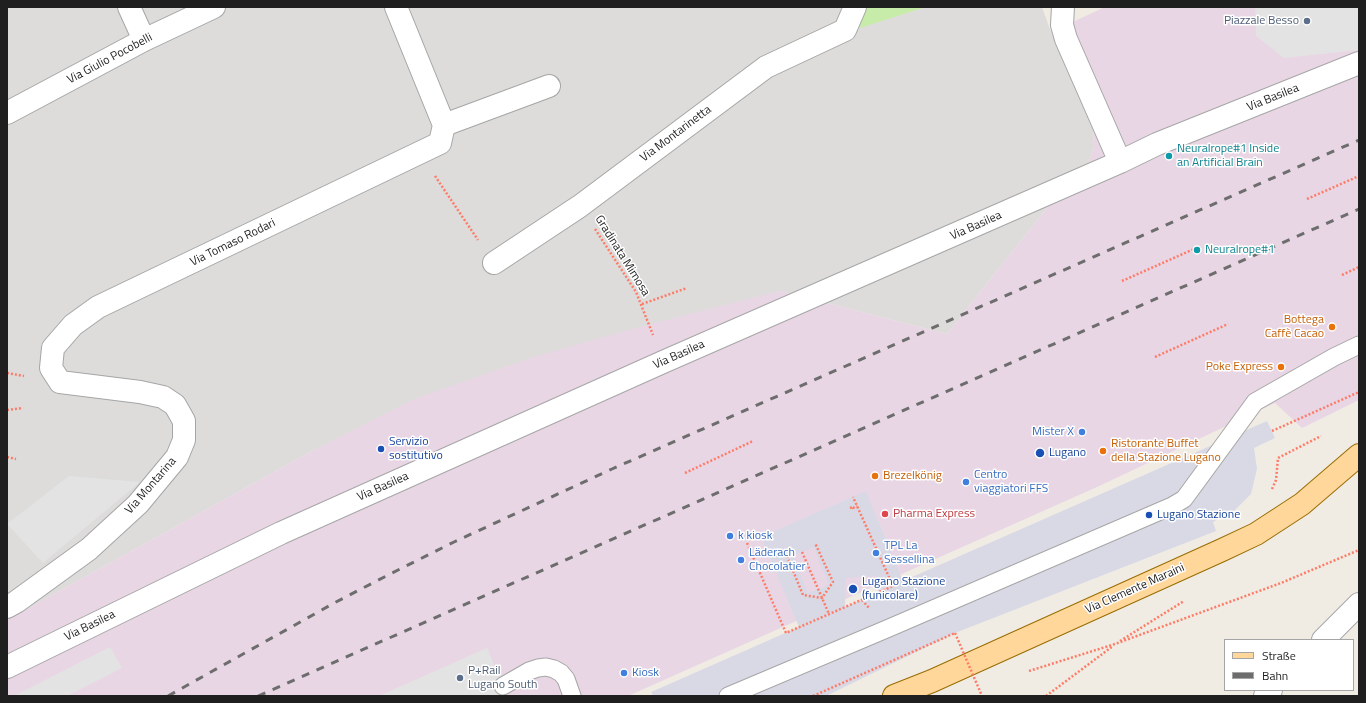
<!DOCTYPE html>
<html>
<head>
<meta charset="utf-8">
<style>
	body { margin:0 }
	#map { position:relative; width:1366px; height:703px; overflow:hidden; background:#f0ece4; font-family:"Titillium Web",sans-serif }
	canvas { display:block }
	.frame { position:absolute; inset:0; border:8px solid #1f1f1f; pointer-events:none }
	.legend { position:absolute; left:1224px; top:639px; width:130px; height:52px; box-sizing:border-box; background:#fff; border:1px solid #a5a5a5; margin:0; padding:5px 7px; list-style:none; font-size:12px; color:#1f1f1f }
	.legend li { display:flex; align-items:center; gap:8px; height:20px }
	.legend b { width:20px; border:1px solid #a5a5a5 }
</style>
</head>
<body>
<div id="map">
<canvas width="1366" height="703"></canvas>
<div class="frame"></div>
<ul class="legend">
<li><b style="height:5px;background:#ffd79a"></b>Straße</li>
<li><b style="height:5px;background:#6d6d6d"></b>Bahn</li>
</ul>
</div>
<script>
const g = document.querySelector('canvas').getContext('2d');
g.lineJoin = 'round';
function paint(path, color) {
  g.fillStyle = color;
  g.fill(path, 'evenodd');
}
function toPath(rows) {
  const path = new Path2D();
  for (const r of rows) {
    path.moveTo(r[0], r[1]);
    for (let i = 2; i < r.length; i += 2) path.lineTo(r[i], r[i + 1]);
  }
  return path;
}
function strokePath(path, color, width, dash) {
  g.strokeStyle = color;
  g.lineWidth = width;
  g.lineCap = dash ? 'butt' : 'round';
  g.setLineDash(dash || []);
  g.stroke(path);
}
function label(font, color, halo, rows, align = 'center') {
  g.font = font + ' "Titillium Web",sans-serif';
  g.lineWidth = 3;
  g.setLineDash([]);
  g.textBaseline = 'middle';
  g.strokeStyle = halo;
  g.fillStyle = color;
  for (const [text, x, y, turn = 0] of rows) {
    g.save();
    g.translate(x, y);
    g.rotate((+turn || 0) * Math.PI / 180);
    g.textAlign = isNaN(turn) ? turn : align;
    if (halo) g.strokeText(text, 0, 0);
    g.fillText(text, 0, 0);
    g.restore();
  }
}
const residential = toPath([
	[7,7,863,7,861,27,926,7,1042,7,1051,32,1093,122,1094,147,1087,167,1070,179,947,334,780,291,314,450,7,620]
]);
const industrial = toPath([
	[1105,7,1359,7,1359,400,1302,428,1275,403,1097,487,628,696,7,696,7,620,314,450,414,399,534,357,639,327,780,291,947,334,1070,179,1087,167,1094,147,1093,122,1051,32]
]);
const grass = toPath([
	[863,7,926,7,860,28]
]);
const parking = toPath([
	[1255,7,1359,7,1359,50,1284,58,1256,36],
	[69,476,140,482,43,563,7,524],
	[110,647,122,668,67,696,14,696],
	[487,648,507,696,379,696]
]);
const plaza = toPath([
	[1267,421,1275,438,1254,448,1257,469,1251,494,1235,510,1213,522,1216,531,955,633,826,696,653,696,651,692,799,627,761,537,866,491,903,581],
	[813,547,829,585,808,593,793,556],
	[876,576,878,593,845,607,846,578]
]);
const path = toPath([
	[435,176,478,240],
	[1307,199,1359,176],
	[595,229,636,292,653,335],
	[1342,275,1359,267],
	[1122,281,1194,249],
	[642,304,687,288],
	[1155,357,1228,324],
	[7,373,24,376],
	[7,410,23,408],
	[1272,431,1359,392],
	[7,457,16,459],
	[685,473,753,441],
	[1272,489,1276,480,1278,458,1321,436],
	[850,508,853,507,853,508,857,506],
	[747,543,786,633,893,586,853,497],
	[802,552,829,614],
	[787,556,803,595,822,598,833,582,815,543],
	[862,600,869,608],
	[1120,641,1184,601],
	[1029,671,1115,644,1281,583,1359,550],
	[813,696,955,633],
	[1046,696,1113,646]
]);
const lane = toPath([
	[503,686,529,671,538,668,546,667,554,669,561,673,566,679,572,696],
	[728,696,889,628,1172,506,1184,499,1255,402,1334,357,1359,345]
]);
const street = toPath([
	[129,7,144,40],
	[1063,7,1062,25,1066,39,1120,162],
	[7,113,144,40,214,7],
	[444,125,549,86],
	[494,263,580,206,766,67,845,30,855,7],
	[7,607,16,602,89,549,138,504,177,457,184,440,184,421,175,405,163,397,140,392,60,382,51,368,53,348,73,325,98,307,440,143,444,125,396,7],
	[1323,640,1359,604],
	[7,667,281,533,663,362,1120,162,1157,144,1359,63],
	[1265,696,1271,690]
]);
const primary = toPath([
	[894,696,932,681,1222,550,1256,534,1302,504,1359,455]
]);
const rail = toPath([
	[168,696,336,602,392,573,454,542,612,469,1359,140],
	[258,696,1359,209]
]);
const pathBridge = toPath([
	[955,633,982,696]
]);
const markers = [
	[1307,21,4,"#5c6f8a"],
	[1169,156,4,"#0f9aa8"],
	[1197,250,4,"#0f9aa8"],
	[1332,327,4,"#e8710a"],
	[1281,367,4,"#e8710a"],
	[1082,432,4,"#3f7fe0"],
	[381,449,4,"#1a4fb4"],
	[1103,451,4,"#e8710a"],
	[1040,453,5,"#1a4fb4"],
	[875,476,4,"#e8710a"],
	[966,482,4,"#3f7fe0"],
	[885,514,4,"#e0444e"],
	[1149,515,4,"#1a4fb4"],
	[730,536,4,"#3f7fe0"],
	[876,553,4,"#3f7fe0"],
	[741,560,4,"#3f7fe0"],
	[853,589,5,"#1a4fb4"],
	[624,673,4,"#3f7fe0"],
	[460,678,4,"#5c6f8a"]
];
const serviceNames = [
	["Piazzale Besso",1299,21],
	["P+Rail",468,671,"left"],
	["Lugano South",468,685,"left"]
];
const streetNames = [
	["Via Giulio Pocobelli",110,59,-28],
	["Via Basilea",1273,98,-22],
	["Via Montarinetta",676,134,-37],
	["Via Basilea",976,226,-24],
	["Via Tomaso Rodari",233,243,-26],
	["Gradinata Mimosa",622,256,58],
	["Via Basilea",679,355,-24],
	["Via Montarina",151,486,-49],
	["Via Basilea",383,487,-24],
	["Via Clemente Maraini",1135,589,-24],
	["Via Basilea",90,626,-26]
];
const cultureNames = [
	["Neuralrope#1 Inside",1177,149],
	["an Artificial Brain",1177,163],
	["Neuralrope#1",1205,250]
];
const foodNames = [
	["Bottega",1324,320],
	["Caffè Cacao",1324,334],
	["Poke Express",1273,367],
	["Ristorante Buffet",1111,444,"left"],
	["della Stazione Lugano",1111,458,"left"],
	["Brezelkönig",883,476,"left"]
];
const shopNames = [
	["Mister X",1074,432,"right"],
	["Centro",974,475],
	["viaggiatori FFS",974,489],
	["k kiosk",738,536],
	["TPL La",884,546],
	["Sessellina",884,560],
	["Läderach",749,553],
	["Chocolatier",749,567],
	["Kiosk",632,673]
];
const transitNames = [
	["Servizio",389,442],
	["sostitutivo",389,456],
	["Lugano",1049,453],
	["Lugano Stazione",1157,515],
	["Lugano Stazione",862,582],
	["(funicolare)",862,596]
];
const healthNames = [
	["Pharma Express",893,514]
];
paint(residential, '#dddcdb');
paint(industrial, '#e9d6e5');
paint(grass, '#c7eca9');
paint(parking, '#e3e3e3');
paint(plaza, '#d9d9e6');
strokePath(lane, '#a6a6a6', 19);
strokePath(street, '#a6a6a6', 24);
strokePath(primary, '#996c00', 24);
strokePath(path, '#fe7c67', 2.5, [2, 2]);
strokePath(lane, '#fff', 17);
strokePath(street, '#fff', 22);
strokePath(primary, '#ffd79a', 22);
strokePath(rail, '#6d6d6d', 3, [8, 8]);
strokePath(pathBridge, '#fe7c67', 2.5, [2, 2]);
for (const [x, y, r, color] of markers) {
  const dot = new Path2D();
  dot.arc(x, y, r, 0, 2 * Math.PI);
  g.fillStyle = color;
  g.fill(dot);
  strokePath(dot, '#fff', 1.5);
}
label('12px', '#4e5e75', '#fff', serviceNames, 'right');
label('12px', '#1f1f1f', '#fff', streetNames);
label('12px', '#0d838f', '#fff', cultureNames, 'left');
label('12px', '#c56008', '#fff', foodNames, 'right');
label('12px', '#366cbe', '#fff', shopNames, 'left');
label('12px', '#164399', '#fff', transitNames, 'left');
label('12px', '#be3a42', '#fff', healthNames, 'left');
</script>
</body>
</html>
